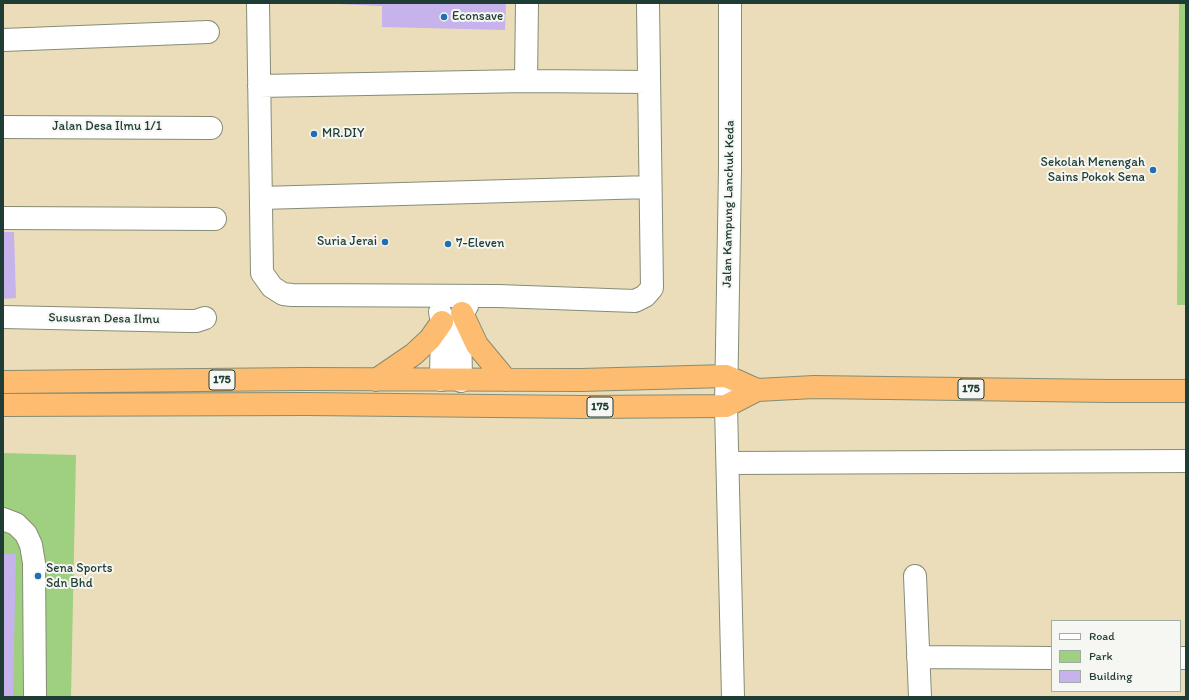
<!DOCTYPE html>
<html>
<head>
<meta charset="utf-8">
<style>
	body { margin:0 }
	#map { position:relative; width:1189px; height:700px; overflow:hidden; background:#ebddb9; font-family:Itim,sans-serif }
	canvas { display:block }
	.frame { position:absolute; inset:0; border:4px solid #1f3d34; pointer-events:none }
	.legend { position:absolute; left:1051px; top:620px; width:130px; height:72px; box-sizing:border-box; background:#f6f6f2; border:1px solid #a0aca6; margin:0; padding:5px 7px; list-style:none; font-size:12px; color:#1f3d34 }
	.legend li { display:flex; align-items:center; gap:8px; height:20px }
	.legend b { width:20px; border:1px solid #a0aca6 }
</style>
</head>
<body>
<div id="map">
<canvas width="1189" height="700"></canvas>
<div class="frame"></div>
<ul class="legend">
<li><b style="height:5px;background:#fff"></b>Road</li>
<li><b style="height:11px;background:#9ed07f"></b>Park</li>
<li><b style="height:11px;background:#c6b3eb"></b>Building</li>
</ul>
</div>
<script>
const g = document.querySelector('canvas').getContext('2d');
g.lineJoin = 'round';
function paint(path, color) {
  g.fillStyle = color;
  g.fill(path, 'evenodd');
}
function toPath(rows) {
  const path = new Path2D();
  for (const r of rows) {
    path.moveTo(r[0], r[1]);
    for (let i = 2; i < r.length; i += 2) path.lineTo(r[i], r[i + 1]);
  }
  return path;
}
function strokePath(path, color, width, dash) {
  g.strokeStyle = color;
  g.lineWidth = width;
  g.lineCap = dash ? 'butt' : 'round';
  g.setLineDash(dash || []);
  g.stroke(path);
}
function label(font, color, halo, rows, align = 'center') {
  g.font = font + ' Itim,sans-serif';
  g.lineWidth = 4;
  g.setLineDash([]);
  g.textBaseline = 'middle';
  g.strokeStyle = halo;
  g.fillStyle = color;
  for (const [text, x, y, turn = 0] of rows) {
    g.save();
    g.translate(x, y);
    g.rotate((+turn || 0) * Math.PI / 180);
    g.textAlign = isNaN(turn) ? turn : align;
    if (halo) g.strokeText(text, 0, 0);
    g.fillText(text, 0, 0);
    g.restore();
  }
}
const green = toPath([
	[1179,3,1186,3,1186,305,1177,305],
	[3,453,76,455,71,697,3,697]
]);
const building = toPath([
	[315,3,506,3,505,30,382,27,382,6],
	[3,232,14,232,16,298,3,299],
	[3,554,16,554,13,697,3,697]
]);
const minor = toPath([
	[258,3,262,273,272,287,283,294,292,295,498,296,635,301,645,296,652,288,648,3],
	[730,3,730,169,726,406,733,697],
	[3,40,208,32],
	[526,81,527,3],
	[259,86,526,81,649,82],
	[3,127,211,128],
	[261,198,650,187],
	[3,218,215,219],
	[440,312,442,322,441,380],
	[3,317,189,321,196,321,205,318],
	[461,381,460,324,462,313,467,306],
	[728,463,1186,461],
	[3,519,16,524,26,534,31,545,34,563,35,697],
	[915,576,920,697],
	[918,657,1052,658],
	[1180,658,1186,658]
]);
const highway = toPath([
	[462,313,477,345,506,380],
	[376,380,414,354,430,339,442,322],
	[3,382,303,379,581,380,726,376,757,390],
	[3,405,307,404,584,407,726,406,757,390,814,387,1109,391,1186,391]
]);
const markers = [
	[444,17,4,"#1f6fb2"],
	[314,134,4,"#1f6fb2"],
	[1153,170,4,"#1f6fb2"],
	[385,242,4,"#1f6fb2"],
	[448,244,4,"#1f6fb2"],
	[38,576,4,"#1f6fb2"]
];
const shields = [
	[222,380,26],
	[971,389,26],
	[600,407,26]
];
const shieldNames = [
	["175",222,380],
	["175",971,389],
	["175",600,407]
];
const poiNames = [
	["Econsave",452,17],
	["MR.DIY",322,134],
	["Sekolah Menengah",1145,163,"right"],
	["Sains Pokok Sena",1145,178,"right"],
	["Suria Jerai",377,242,"right"],
	["7-Eleven",456,244],
	["Sena Sports",46,569],
	["Sdn Bhd",46,584]
];
const streetNames = [
	["Jalan Desa Ilmu 1/1",107,127],
	["Jalan Kampung Lanchuk Keda",729,204,-89],
	["Sususran Desa Ilmu",104,319,1]
];
paint(green, '#9ed07f');
paint(building, '#c6b3eb');
strokePath(minor, '#858d76', 24);
strokePath(highway, '#858d76', 24);
strokePath(minor, '#fff', 22);
strokePath(highway, '#fdbc70', 22);
for (const [x, y, r, color] of markers) {
  const dot = new Path2D();
  dot.arc(x, y, r, 0, 2 * Math.PI);
  g.fillStyle = color;
  g.fill(dot);
  strokePath(dot, '#f6f6f2', 1.5);
}
for (const [x, y, w] of shields) {
  const box = new Path2D();
  box.roundRect(x - w / 2, y - 10, w, 20, 3);
  g.fillStyle = '#f6f6f2';
  g.fill(box);
  strokePath(box, '#1f3d34', 1);
}
label('bold 12px', '#1f3d34', null, shieldNames);
label('13px', '#1f3d34', '#f6f6f2', poiNames, 'left');
label('13px', '#1f3d34', '#f6f6f2', streetNames);
</script>
</body>
</html>
